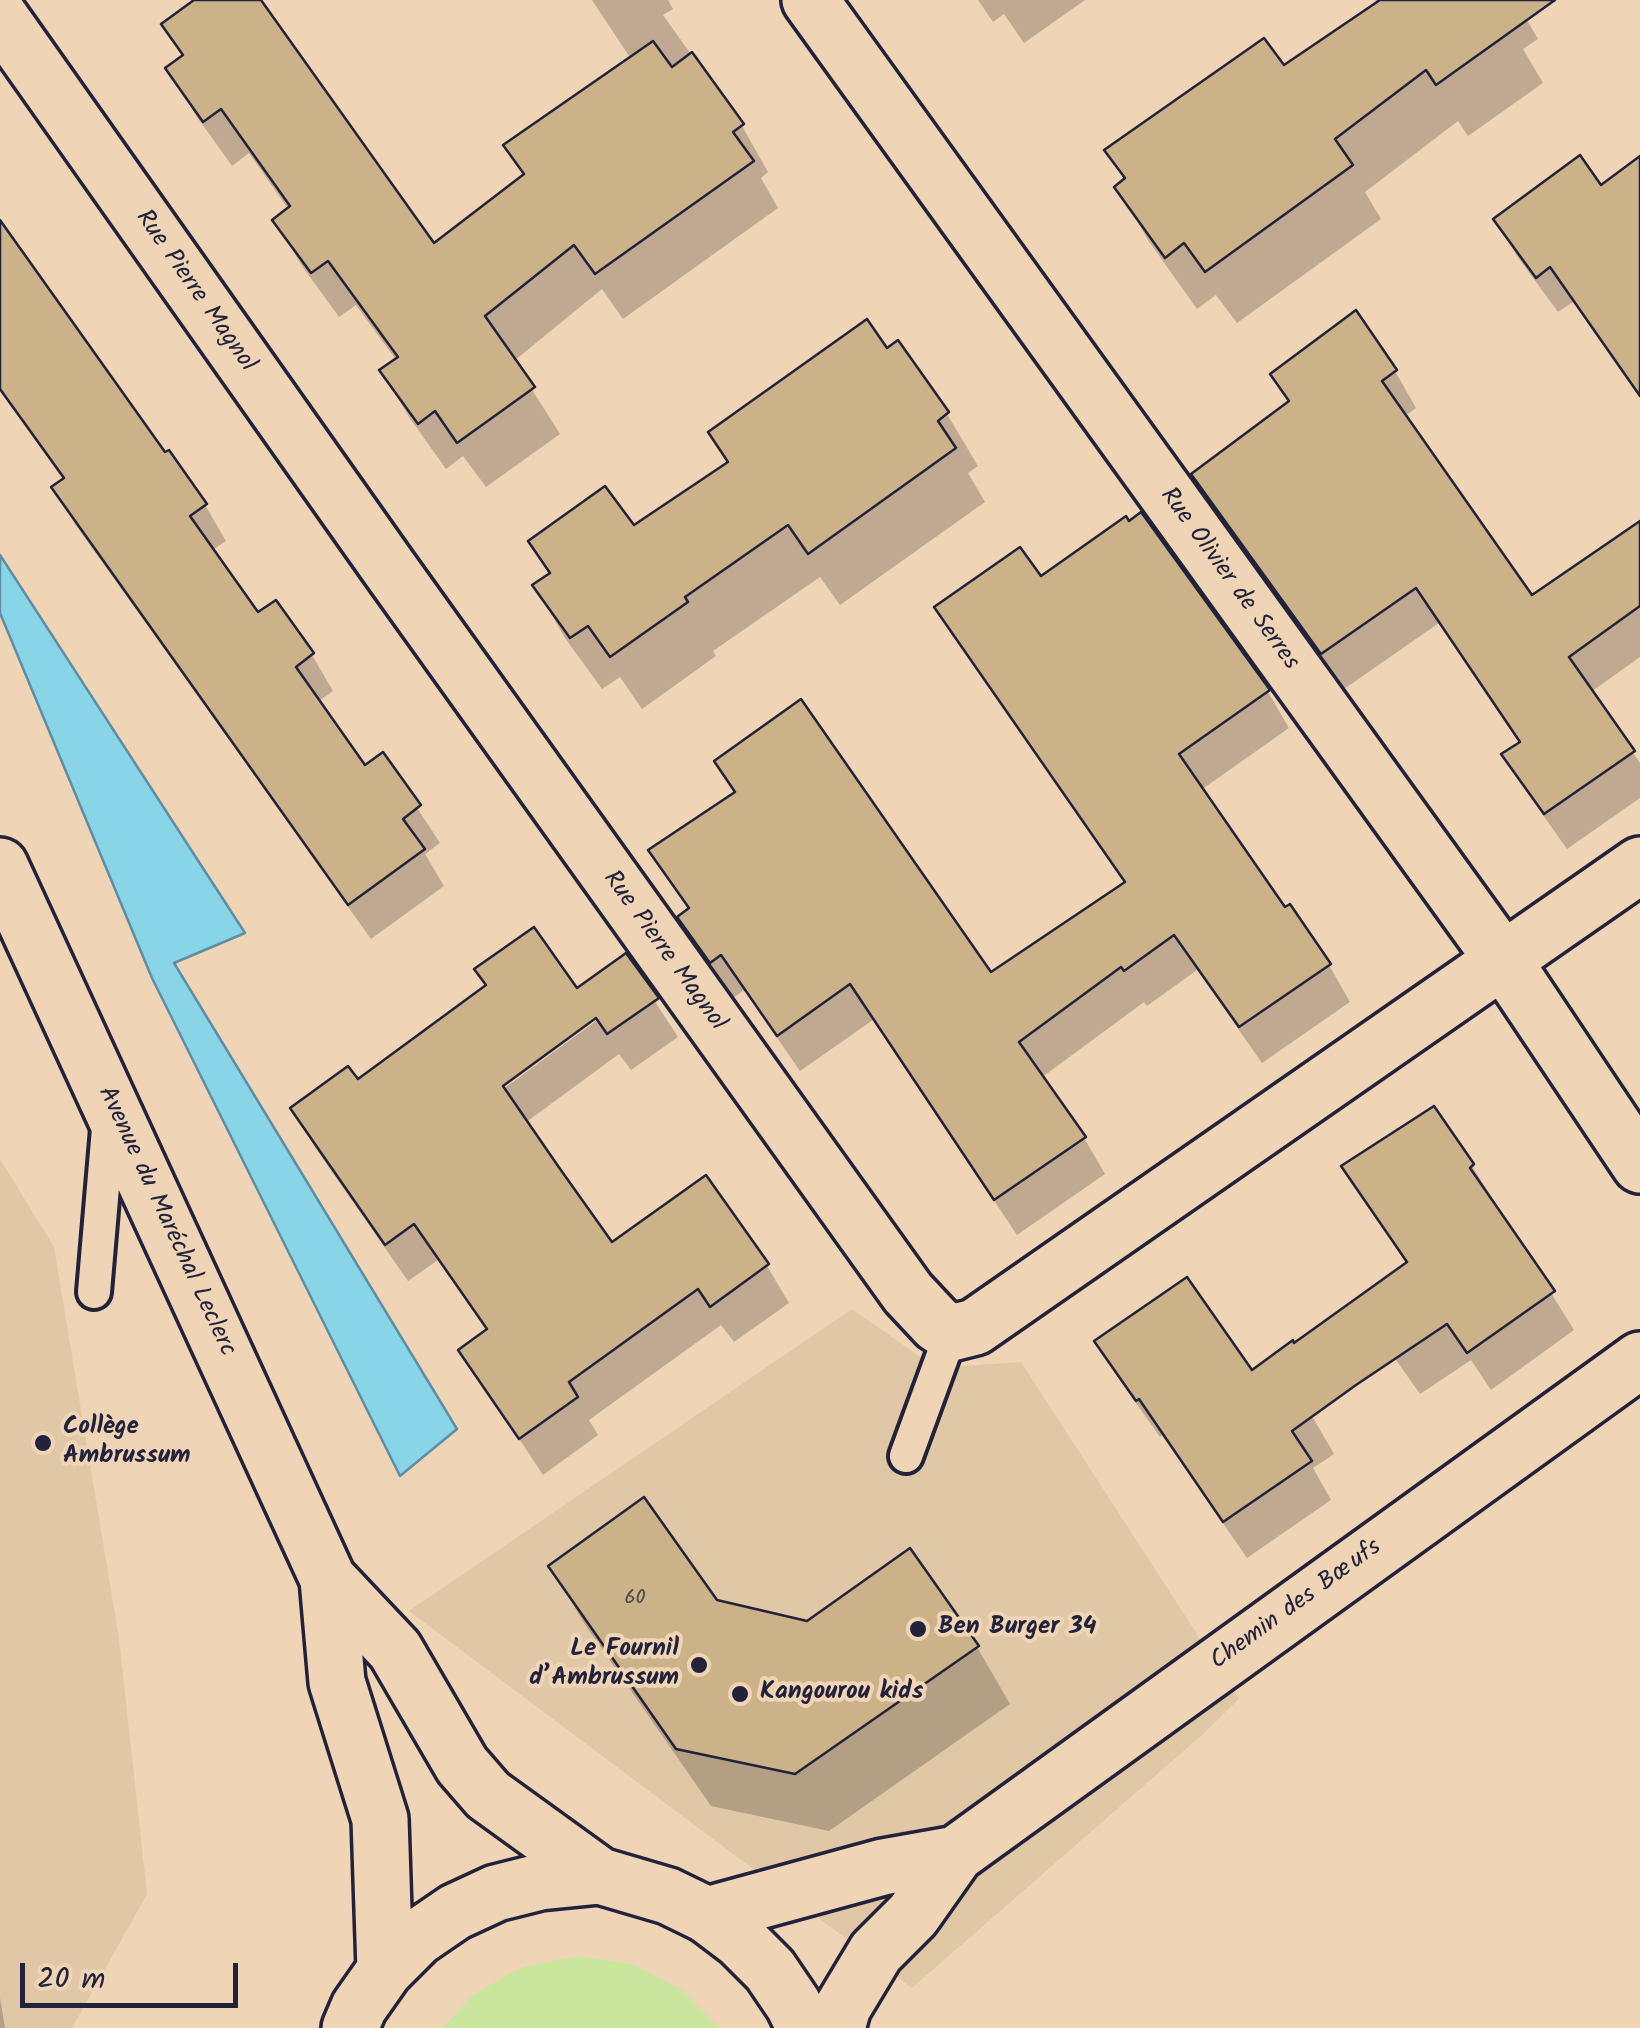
<!DOCTYPE html>
<html>
<head>
<meta charset="utf-8">
<style>
	body { margin:0 }
	#map { position:relative; width:1640px; height:2028px; overflow:hidden; background:#efd4b6; font-family:Kalam,sans-serif }
	canvas { display:block }
	.scale { position:absolute; left:20px; top:1963px; width:218px; height:45px; box-sizing:border-box; border:5px solid #22223b; border-top:0; padding-left:12px; font-size:30px; line-height:35px; white-space:nowrap; color:#22223b; -webkit-text-stroke:8px #efd4b6; paint-order:stroke }
</style>
</head>
<body>
<div id="map">
<canvas width="1640" height="2028"></canvas>
<div class="scale">20 m</div>
</div>
<script>
const g = document.querySelector('canvas').getContext('2d');
g.lineJoin = 'round';
function paint(path, color) {
  g.fillStyle = color;
  g.fill(path, 'evenodd');
}
function toPath(rows) {
  const path = new Path2D();
  for (const r of rows) {
    path.moveTo(r[0], r[1]);
    for (let i = 2; i < r.length; i += 2) path.lineTo(r[i], r[i + 1]);
  }
  return path;
}
function strokePath(path, color, width, dash) {
  g.strokeStyle = color;
  g.lineWidth = width;
  g.lineCap = dash ? 'butt' : 'round';
  g.setLineDash(dash || []);
  g.stroke(path);
}
function label(font, color, halo, rows, align = 'center') {
  g.font = font + ' Kalam,sans-serif';
  g.lineWidth = 8;
  g.setLineDash([]);
  g.textBaseline = 'middle';
  g.strokeStyle = halo;
  g.fillStyle = color;
  for (const [text, x, y, turn = 0] of rows) {
    g.save();
    g.translate(x, y);
    g.rotate((+turn || 0) * Math.PI / 180);
    g.textAlign = isNaN(turn) ? turn : align;
    if (halo) g.strokeText(text, 0, 0);
    g.fillText(text, 0, 0);
    g.restore();
  }
}
const built = toPath([
	[0,1159,54,1247,119,1639,147,1894,72,2028,0,2028],
	[852,1309,936,1368,1021,1362,1239,1699,1203,1734,912,1988,409,1611]
]);
const green = toPath([
	[578,1956,632,1964,682,1990,719,2028,443,2028,474,1994,523,1967]
]);
const water = toPath([
	[0,555,245,933,174,963,457,1429,400,1476,152,978,0,613,0,555]
]);
const shadow = toPath([
	[199,0,258,0,433,247,525,177,507,146,631,59,592,0,668,0,673,9,663,15,742,126,768,172,761,178,778,208,623,319,602,289,514,361,560,434,486,487,463,456,446,469,409,417,382,371,397,361,356,305,339,317,302,266,275,220,289,210,249,153,232,166,195,114,168,68,184,58,164,25],
	[978,0,1085,0,1024,43,1004,14,993,22],
	[1375,0,1515,0,1538,39,1523,49,1543,83,1468,136,1458,121,1365,192,1381,219,1237,323,1216,295,1197,309,1148,240,1118,187,1125,181,1108,151,1283,68,1378,5],
	[1640,159,1640,398,1573,302,1558,312,1517,256,1496,220,1600,188],
	[0,244,205,505,226,541,211,551,257,616,312,655,333,691,318,702,364,768,383,756,440,843,425,854,444,886,371,939,75,524,55,488,64,481,0,390],
	[897,343,947,414,978,466,968,473,985,502,840,605,820,577,713,651,716,656,642,709,620,677,602,689,565,638,535,586,550,576,531,542,633,528,729,464,711,433,886,352],
	[1395,371,1416,408,1404,417,1531,598,1640,523,1640,657,1591,692,1640,763,1640,798,1567,849,1526,791,1505,755,1521,744,1439,623,1344,689,1215,511,1194,475,1290,403,1273,374],
	[1040,580,1268,692,1289,728,1201,790,1285,911,1329,965,1350,1002,1262,1063,1197,970,1147,1006,1144,1002,1041,1078,1084,1138,1105,1174,1017,1235,873,1020,800,1071,744,990,733,998,701,954,680,917,689,911,652,851,736,795,717,761,991,976,1126,885,959,644,938,607],
	[626,957,678,1037,631,1070,619,1054,525,1123,612,1245,706,1178,767,1266,789,1303,734,1342,721,1325,589,1420,598,1435,543,1475,461,1350,488,1332,438,1260,408,1281,314,1146,293,1109,358,1083,487,987,477,970,576,992],
	[596,1015,596,1021,495,1095,492,1091],
	[1433,1109,1472,1166,1574,1330,1491,1390,1471,1360,1420,1394,1380,1337,1407,1265,1344,1167],
	[1097,1342,1252,1374,1312,1416,1334,1454,1313,1468,1331,1500,1247,1558,1162,1435,1160,1437,1119,1379],
	[551,1566,807,1624,977,1647,1010,1704,829,1831,711,1806,584,1623],
	[0,1998,5,2028,0,2028]
]);
const building = toPath([
	[194,0,261,0,434,243,524,174,503,145,653,41,672,67,692,52,744,124,733,132,754,161,595,274,574,245,485,316,535,387,457,443,435,411,418,424,379,370,398,357,328,261,311,273,272,220,290,206,221,109,203,122,165,68,183,55,161,24,194,0],
	[1380,0,1555,0,1436,85,1426,70,1335,139,1353,165,1205,272,1184,243,1165,258,1114,187,1125,178,1104,150,1264,38,1284,65,1380,0],
	[1580,155,1601,185,1640,156,1640,396,1550,267,1536,278,1493,219,1580,155],
	[0,220,165,452,169,450,207,504,190,516,258,612,276,600,314,653,296,667,365,765,383,752,421,805,403,819,425,849,348,905,51,487,64,478,0,389,0,220],
	[1356,310,1397,370,1382,381,1532,595,1640,521,1640,606,1569,657,1635,751,1544,814,1501,754,1520,742,1416,588,1321,654,1191,474,1289,401,1270,374,1356,310],
	[867,319,887,348,898,340,949,412,938,421,956,448,808,554,788,525,685,597,688,602,610,657,588,626,570,638,532,585,550,573,528,541,605,486,634,525,728,462,708,432,867,319],
	[1141,512,1270,690,1179,754,1285,907,1290,904,1331,964,1239,1027,1174,935,1124,971,1121,967,1019,1042,1086,1137,994,1200,850,984,777,1036,721,955,710,963,677,917,689,908,648,850,735,792,714,761,801,699,991,972,1125,882,934,607,1020,547,1041,576,1126,516,1129,521,1141,512],
	[534,927,577,988,626,953,659,998,607,1034,596,1018,503,1086,558,1166,612,1242,706,1175,769,1264,710,1307,698,1289,569,1382,578,1397,519,1439,458,1350,487,1329,414,1224,385,1245,290,1108,348,1066,358,1079,486,985,474,969,534,927],
	[1434,1106,1474,1164,1470,1168,1555,1291,1467,1353,1447,1324,1356,1385,1292,1431,1312,1461,1223,1522,1139,1399,1136,1401,1094,1341,1187,1277,1252,1370,1293,1340,1294,1343,1407,1262,1341,1166,1434,1106],
	[644,1497,717,1600,807,1621,910,1548,979,1646,795,1774,676,1749,548,1566,644,1497]
]);
const service = toPath([
	[94,1292,109,1117],
	[906,1456,951,1333]
]);
const minor = toPath([
	[810,0,1503,960,1640,1165],
	[0,17,389,568,908,1293,937,1324,951,1333,975,1327,1640,865]
]);
const tertiary = toPath([
	[707,1915,883,1867,956,1854],
	[837,2028,843,2007,876,1952,913,1915,956,1854,1640,1360]
]);
const secondary = toPath([
	[0,866,328,1579,395,1650,462,1765,488,1795,600,1876],
	[328,1579,337,1682,380,1819,385,1970],
	[350,2028,359,2007,385,1970,417,1938,455,1912,496,1893,540,1882,600,1876,668,1896,707,1915,740,1940,770,1970,793,2004,805,2028]
]);
const markers = [
	[43,1443,10,"#22223b"],
	[918,1629,10,"#22223b"],
	[699,1665,10,"#22223b"],
	[740,1694,10,"#22223b"]
];
const numberNames = [
	["60",635,1600]
];
const streetNames = [
	["Rue Pierre Magnol",194,292,55],
	["Rue Olivier de Serres",1228,580,54],
	["Rue Pierre Magnol",663,952,54],
	["Avenue du Maréchal Leclerc",165,1222,65],
	["Chemin des Bœufs",1297,1606,-36]
];
const poiNames = [
	["Collège",63,1429],
	["Ambrussum",63,1458],
	["Ben Burger 34",938,1629],
	["Le Fournil",679,1651,"right"],
	["d’Ambrussum",679,1680,"right"],
	["Kangourou kids",760,1694]
];
paint(built, '#e0c7a6');
paint(green, '#cae69d');
paint(water, '#88d5e8');
strokePath(water, '#5f8da3', 2.5);
paint(shadow, '#0003');
paint(building, '#ccb288');
strokePath(building, '#22223b', 2.5);
strokePath(service, '#22223b', 40);
strokePath(minor, '#22223b', 62);
strokePath(tertiary, '#22223b', 62);
strokePath(secondary, '#22223b', 62);
strokePath(service, '#efd4b6', 32);
strokePath(minor, '#efd4b6', 55);
strokePath(tertiary, '#efd4b6', 55);
strokePath(secondary, '#efd4b6', 55);
for (const [x, y, r, color] of markers) {
  const dot = new Path2D();
  dot.arc(x, y, r, 0, 2 * Math.PI);
  g.fillStyle = color;
  g.fill(dot);
  strokePath(dot, '#efd4b6', 4);
}
label('20px', '#4c464e', null, numberNames);
label('25px', '#22223b', '#efd4b6', streetNames);
label('bold 25px', '#22223b', '#efd4b6', poiNames, 'left');
</script>
</body>
</html>
